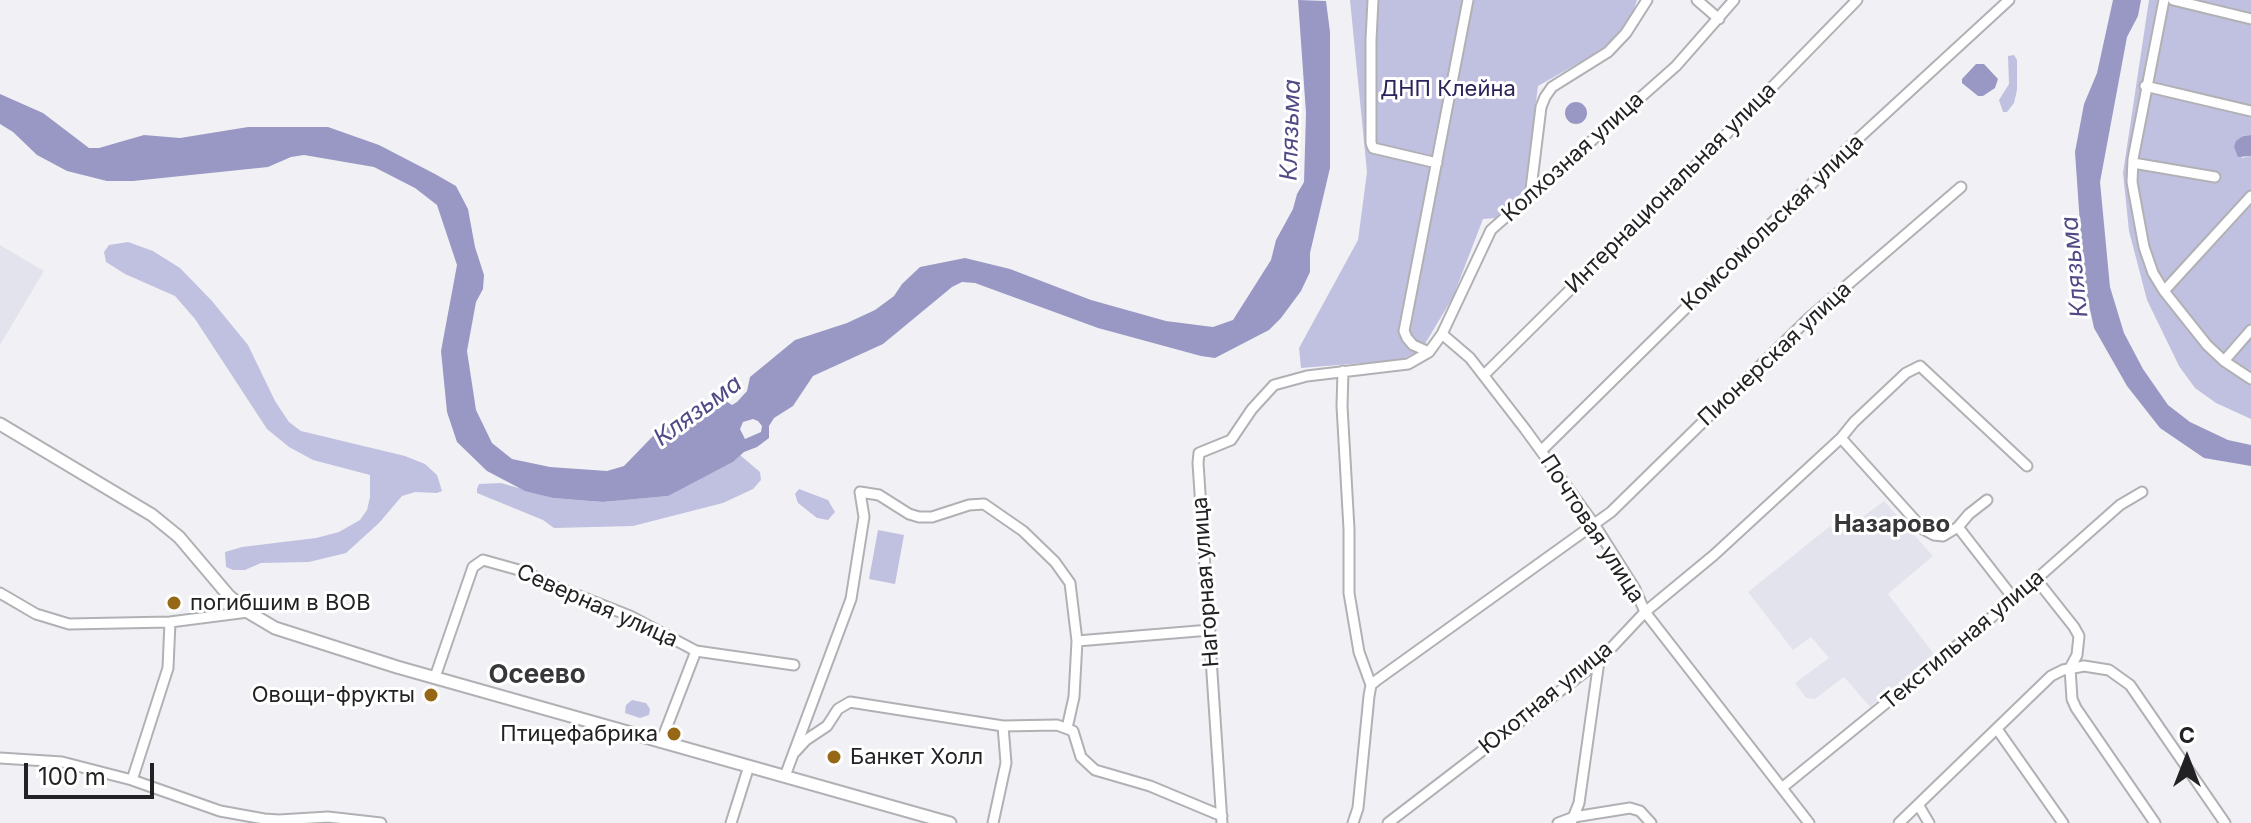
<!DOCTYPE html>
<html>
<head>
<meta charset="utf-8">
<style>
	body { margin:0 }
	#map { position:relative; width:2251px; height:823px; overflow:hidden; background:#f1f1f5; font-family:Inter,sans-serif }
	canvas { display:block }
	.north { position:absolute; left:2147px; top:719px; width:80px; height:80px; -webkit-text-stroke:6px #fff; paint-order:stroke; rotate:0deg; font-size:22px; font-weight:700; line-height:32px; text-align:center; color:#222224 }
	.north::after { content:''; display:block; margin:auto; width:28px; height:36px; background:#222224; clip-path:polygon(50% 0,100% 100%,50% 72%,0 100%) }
	.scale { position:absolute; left:24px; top:763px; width:130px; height:36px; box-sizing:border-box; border:4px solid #222224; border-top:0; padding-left:10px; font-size:24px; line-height:28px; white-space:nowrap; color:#222224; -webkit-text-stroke:6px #fff; paint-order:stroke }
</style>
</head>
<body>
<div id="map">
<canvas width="2251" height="823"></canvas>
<div class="north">С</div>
<div class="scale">100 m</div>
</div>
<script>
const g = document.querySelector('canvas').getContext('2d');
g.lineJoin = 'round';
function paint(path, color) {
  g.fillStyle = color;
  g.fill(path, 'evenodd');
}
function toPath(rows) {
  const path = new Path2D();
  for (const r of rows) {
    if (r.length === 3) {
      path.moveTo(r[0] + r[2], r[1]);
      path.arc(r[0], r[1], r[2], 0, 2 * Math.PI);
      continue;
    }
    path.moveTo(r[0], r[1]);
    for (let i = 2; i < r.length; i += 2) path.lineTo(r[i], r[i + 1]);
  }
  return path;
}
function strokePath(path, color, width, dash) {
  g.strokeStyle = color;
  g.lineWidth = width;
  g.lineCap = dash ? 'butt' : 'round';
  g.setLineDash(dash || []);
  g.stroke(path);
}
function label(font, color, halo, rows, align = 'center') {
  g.font = font + ' Inter,sans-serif';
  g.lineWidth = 6;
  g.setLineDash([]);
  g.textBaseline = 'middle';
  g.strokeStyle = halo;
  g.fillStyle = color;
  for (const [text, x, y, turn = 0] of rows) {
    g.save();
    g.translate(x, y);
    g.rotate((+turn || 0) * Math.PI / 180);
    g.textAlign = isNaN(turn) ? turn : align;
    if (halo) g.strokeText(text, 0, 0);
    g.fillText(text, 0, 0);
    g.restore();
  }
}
const built = toPath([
	[0,245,44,271,0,345],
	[1884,501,1933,556,1888,594,1934,654,1870,707,1844,677,1815,699,1806,698,1795,683,1829,658,1811,637,1793,650,1748,592,1830,526,1837,536]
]);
const green = toPath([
	[1350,0,1637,0,1631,19,1605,48,1538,86,1525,189,1503,213,1496,218,1483,219,1453,297,1422,349,1401,360,1301,368,1299,348,1358,240,1367,172],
	[2149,0,2251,0,2251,135,2242,136,2242,158,2251,156,2251,419,2216,403,2195,388,2179,366,2147,300,2129,231,2123,173],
	[2014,55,2017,60,2017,90,2014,103,2007,112,2003,112,1999,100,2009,84,2008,56],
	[128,242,153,251,180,268,212,301,248,345,275,401,289,422,301,431,405,456,425,464,437,475,442,491,437,493,415,492,402,496,379,523,346,553,309,562,261,563,245,570,233,570,226,567,225,552,242,547,316,538,339,532,360,520,367,510,370,497,370,475,313,460,289,447,267,429,195,319,175,296,125,274,106,262,104,252,109,245],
	[740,455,760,472,761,480,753,489,723,503,633,526,554,528,543,520,477,493,477,489,479,484,501,483,553,498,603,502,667,496,733,462],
	[799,489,828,500,835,512,828,520,817,518,798,503,795,494],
	[878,530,904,535,895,584,869,579],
	[632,700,646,703,650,709,649,715,640,718,625,713,626,705]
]);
const water = toPath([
	[1298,0,1326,1,1330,32,1330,168,1310,253,1310,272,1301,291,1281,318,1269,330,1215,358,1201,356,1098,328,975,283,962,282,952,287,883,344,813,376,793,406,774,418,769,426,769,438,757,447,744,452,733,462,668,496,603,502,553,498,525,491,487,471,457,442,447,412,441,351,457,265,437,205,415,188,374,167,304,155,291,157,268,167,133,181,107,181,67,171,37,155,13,132,0,124,0,94,43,113,89,148,99,148,144,135,180,138,248,127,328,127,379,145,435,174,456,186,468,209,475,247,484,275,483,289,476,302,467,351,476,410,492,443,512,459,550,467,607,471,624,466,653,436,700,407,717,402,726,401,732,405,737,402,747,391,750,377,795,340,847,323,875,310,894,296,902,284,920,267,965,258,1010,269,1091,300,1166,321,1213,327,1233,320,1271,260,1276,240,1293,209,1297,194,1304,182,1306,113],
	[753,419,758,421,762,426,761,432,745,439,740,429,743,422],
	[2113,0,2141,0,2138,16,2127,37,2100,182,2110,287,2124,333,2143,369,2168,405,2190,422,2228,440,2251,445,2251,466,2204,458,2160,428,2127,386,2094,328,2084,282,2075,152,2084,104,2097,73],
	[1976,64,1984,64,1998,79,1995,88,1983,96,1978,96,1962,83,1962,79],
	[1576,113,11],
	[2251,135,2251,156,2238,157,2234,147,2236,141,2243,136]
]);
const minor = toPath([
	[1373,0,1371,40,1371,143,1373,148,1437,163],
	[1697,0,1719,19],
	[2164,0,2133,159,2132,182,2144,247,2153,273,2164,291,2207,345,2224,361,2251,379],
	[2173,0,2251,19],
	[2145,86,2251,111],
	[2133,163,2215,177],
	[1530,197,1541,107,1545,97,1552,87,1608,52,1626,33,1647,0],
	[2164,291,2251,196],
	[1442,334,1470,358,1525,429,1594,524,1635,589,1645,612,1809,823],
	[1429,352,1413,345,1407,338,1404,331,1468,0],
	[2224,361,2251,330],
	[1343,371,1342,406,1349,529,1349,593,1359,652,1371,685],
	[1484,375,1703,158,1857,0],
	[1841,438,1923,529,1934,535,1943,536,1958,527,2014,599],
	[1541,451,1848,148,2009,0],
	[1958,527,1969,514,1987,500],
	[2036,579,2074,627,2079,636,2077,655,2070,668,2072,699,2076,708,2155,823],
	[0,593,36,614,69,624,170,622,248,612],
	[1077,641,1210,630],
	[435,677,473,567,483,560,526,572,549,584,630,616,696,651,794,665],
	[1997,729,2063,823],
	[661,742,696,651],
	[795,752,806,740,827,726,838,709,850,702,1003,726,1057,725,1073,731,1081,757,1095,770,1150,786,1222,816],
	[0,758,62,762,132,780,220,811,264,819,279,820,328,817,381,823],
	[785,776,851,599,864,517,860,492,879,495,909,514,919,517,932,517,969,505,984,504,1023,531,1055,562,1070,583,1077,641,1074,697,1067,728],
	[132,780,168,668,170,622],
	[1783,787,2014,599,2120,505,2142,492],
	[1919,806,1929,823],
	[731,823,749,766],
	[993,823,1006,763,1003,726],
	[1222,823,1198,463,1199,453,1231,440,1252,409,1274,385,1307,376,1408,364,1429,352,1442,334,1491,230,1676,66,1734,0],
	[1353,823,1358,808,1369,696,1371,685,1377,680,1611,512,1809,318,1961,187],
	[1388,823,1599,661,1645,612,1714,555,1841,438,1854,422,1906,373,1920,366,2027,466],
	[1558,823,1574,817,1630,808,1640,811,1651,823],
	[1571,823,1579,803,1599,661],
	[1899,823,2051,676,2063,670,2084,666,2109,670,2130,685,2225,823]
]);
const major = toPath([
	[0,424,152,515,179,537,229,596,248,612,275,628,397,667,950,823]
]);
const markers = [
	[174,603,8,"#966816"],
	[431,695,8,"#966816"],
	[674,734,8,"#966816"],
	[834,757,8,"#966816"]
];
const parkNames = [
	["ДНП Клейна",1448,89]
];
const streetNames = [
	["Колхозная улица",1573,157,-42],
	["Интернациональная улица",1671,188,-45],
	["Комсомольская улица",1773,223,-44],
	["Пионерская улица",1775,354,-43],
	["Почтовая улица",1592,529,57],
	["Нагорная улица",1206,582,-94],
	["Северная улица",597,606,24],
	["Текстильная улица",1963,640,-40],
	["Юхотная улица",1546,698,-39]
];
const poiNames = [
	["погибшим в ВОВ",190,603],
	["Овощи-фрукты",415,695,"right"],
	["Птицефабрика",658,734,"right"],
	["Банкет Холл",850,757]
];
const waterNames = [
	["Клязьма",1291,130,-88],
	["Клязьма",2075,267,-96],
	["Клязьма",698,411,-36]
];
const neighbourhoodNames = [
	["Назарово",1892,525]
];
const quarterNames = [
	["Осеево",537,675]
];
paint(built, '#e3e3ee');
paint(green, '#c0c0e0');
paint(water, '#9998c4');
strokePath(minor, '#b1b1b5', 13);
strokePath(major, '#b1b1b5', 15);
strokePath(minor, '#fff', 9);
strokePath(major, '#fff', 11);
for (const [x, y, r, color] of markers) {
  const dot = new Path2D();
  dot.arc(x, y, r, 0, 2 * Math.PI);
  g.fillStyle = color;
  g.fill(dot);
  strokePath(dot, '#fff', 3);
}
label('22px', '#2b235a', '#fff', parkNames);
label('22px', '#222224', '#fff', streetNames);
label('22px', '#222224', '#fff', poiNames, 'left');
label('italic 24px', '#4f4a85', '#fff', waterNames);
label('bold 24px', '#37373a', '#fff', neighbourhoodNames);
label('bold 26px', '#37373a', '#fff', quarterNames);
</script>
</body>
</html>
